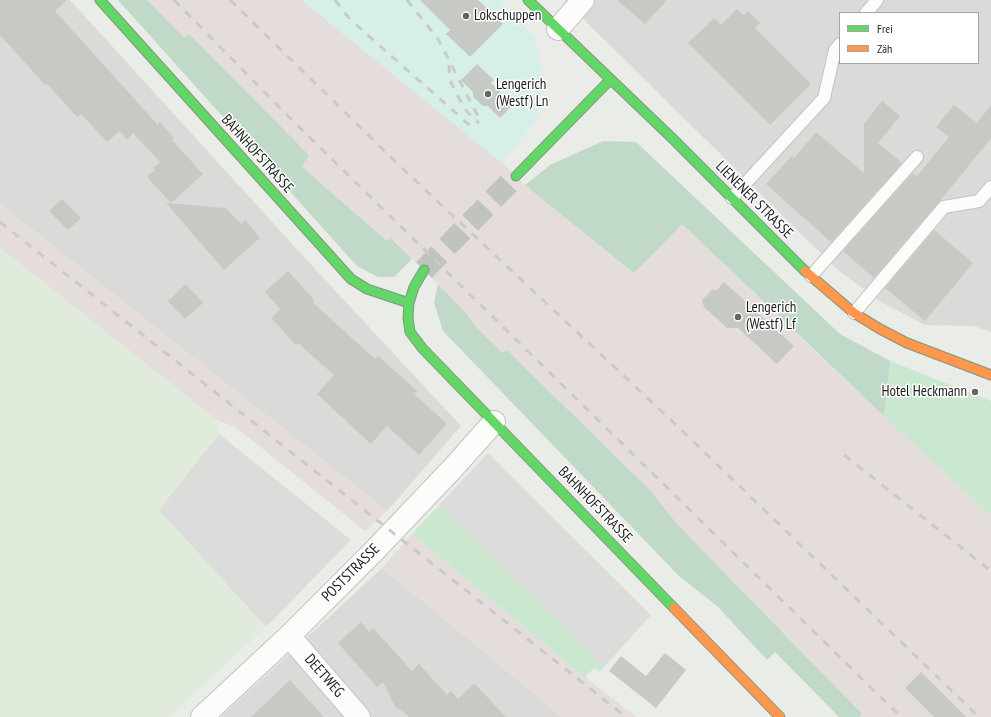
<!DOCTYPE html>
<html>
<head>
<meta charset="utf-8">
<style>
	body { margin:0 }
	#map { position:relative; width:991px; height:717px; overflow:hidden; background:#eaece7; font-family:"PT Sans Narrow",sans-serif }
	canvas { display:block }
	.legend { position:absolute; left:839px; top:12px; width:140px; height:52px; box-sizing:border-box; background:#fff; border:1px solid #a5a5a5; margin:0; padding:5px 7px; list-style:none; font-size:12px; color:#1e1e1e }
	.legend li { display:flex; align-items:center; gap:8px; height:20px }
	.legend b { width:20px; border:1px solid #a5a5a5 }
</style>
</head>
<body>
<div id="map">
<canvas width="991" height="717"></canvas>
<ul class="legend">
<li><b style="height:5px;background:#63d668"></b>Frei</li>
<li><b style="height:5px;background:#ff974d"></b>Zäh</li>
</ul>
</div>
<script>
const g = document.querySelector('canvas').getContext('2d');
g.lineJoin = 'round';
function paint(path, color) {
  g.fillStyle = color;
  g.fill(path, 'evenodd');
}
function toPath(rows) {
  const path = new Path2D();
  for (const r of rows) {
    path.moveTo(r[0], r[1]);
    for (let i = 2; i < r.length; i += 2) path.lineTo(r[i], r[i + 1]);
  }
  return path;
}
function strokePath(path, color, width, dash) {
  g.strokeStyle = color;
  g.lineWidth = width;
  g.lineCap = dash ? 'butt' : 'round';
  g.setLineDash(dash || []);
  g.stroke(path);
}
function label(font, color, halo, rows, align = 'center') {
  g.font = font + ' "PT Sans Narrow",sans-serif';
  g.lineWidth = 3;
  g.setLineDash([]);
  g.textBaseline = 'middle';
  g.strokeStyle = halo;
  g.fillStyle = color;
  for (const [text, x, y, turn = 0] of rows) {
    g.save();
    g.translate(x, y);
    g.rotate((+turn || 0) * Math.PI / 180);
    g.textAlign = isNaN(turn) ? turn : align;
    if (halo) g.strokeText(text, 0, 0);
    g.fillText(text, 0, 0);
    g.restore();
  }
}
const residential = toPath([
	[0,0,70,0,315,269,461,426,387,511,0,204],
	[564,0,991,0,991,332,974,326,925,325,881,302,837,269],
	[840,13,978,13,978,63,840,63],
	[382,568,510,673,562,717,221,717]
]);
const industrial = toPath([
	[147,0,302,0,502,163,525,185,682,224,804,341,991,516,991,717,860,717,862,714,677,524,651,491,507,350,503,353,477,328,464,311,392,238,387,241,302,167,309,155,189,34,184,39],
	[0,204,387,511,365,531,234,426,218,421,0,248],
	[412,534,585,677,636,717,562,717,510,673,382,568]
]);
const farmland = toPath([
	[0,248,218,421,219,434,160,510,266,627,169,717,0,717]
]);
const grass = toPath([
	[890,361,991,401,991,516,884,416],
	[439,505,604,667,599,672,594,668,585,677,412,534]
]);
const forest = toPath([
	[118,0,147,0,184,38,189,34,309,155,302,167,387,241,391,238,412,259,394,277,378,277,357,266],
	[603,141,636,142,840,334,890,361,884,416,682,224,634,273,525,185,550,165],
	[438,284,464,311,477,328,503,353,507,350,651,491,677,524,862,714,860,717,839,717,775,652,767,660,717,606,678,575,443,331,434,302]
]);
const park = toPath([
	[302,0,499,0,535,37,544,84,536,120,502,163]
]);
const parking = toPath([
	[219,434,351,540,266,627,159,510],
	[488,453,651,615,604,667,439,505]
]);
const building = toPath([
	[0,0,67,0,55,11,158,125,160,122,174,138,172,140,203,174,171,203,147,177,155,170,153,168,160,162,133,133,127,139,120,131,107,142,81,114,77,117,47,84,45,85,0,35],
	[420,0,478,0,503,24,470,57,446,34,450,30],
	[617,0,667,0,645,24],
	[737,9,743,15,748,11,760,23,755,28,811,84,770,125,688,43,714,18,721,25],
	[477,64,494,80,491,83,513,105,500,118,488,106,483,106,473,97,473,92,461,80],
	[882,101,900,116,878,143,902,163,831,242,766,184,792,156,794,158,816,132,864,173,864,124],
	[954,105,977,123,991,105,991,138,940,201,874,278,843,251,913,173,917,176,949,137,936,127],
	[62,199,81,218,68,230,49,211],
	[166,203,226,208,241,224,245,220,260,238,224,270],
	[934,230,973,263,925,321,885,288],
	[288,271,314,300,312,302,375,359,378,356,417,391,414,394,447,424,419,455,387,426,371,444,317,394,334,375,298,343,296,345,271,318,280,309,265,292],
	[724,282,794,346,777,364,738,328,727,328,704,307,702,300,713,289,716,291],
	[186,284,203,303,185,319,168,301],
	[361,622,369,632,373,628,412,671,419,664,447,695,451,691,458,699,474,683,506,717,409,717,405,713,395,707,383,682,377,687,338,643],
	[665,653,686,670,656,708,609,671,621,656,646,676],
	[921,672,966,717,934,717,905,688],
	[290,680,324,717,251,717]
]);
const secondaryTunnel = toPath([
	[424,270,516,176]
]);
const lane = toPath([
	[866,13,877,0],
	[732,198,824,98,835,50,840,44],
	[811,276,917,157],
	[854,313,944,207,979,201,991,187]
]);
const street = toPath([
	[558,29,583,0],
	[289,636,359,717],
	[202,717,289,636,375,550,453,468,494,422]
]);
const fast = toPath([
	[100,0,351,279,367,289,409,303],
	[528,0,673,139,805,271],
	[516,176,610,80],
	[424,270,414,287,409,303,408,318,410,332,423,349,674,608]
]);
const slow = toPath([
	[805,271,854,313,880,329,907,343,991,375],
	[674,608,780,717]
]);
const rail = toPath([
	[174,0,288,116,901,717],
	[230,0,403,169,673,422,979,717],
	[335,0,348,17,362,30,475,130],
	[407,0,438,39,481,122],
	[426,0,452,26],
	[436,0,457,20],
	[446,0,481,33],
	[456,0,485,28],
	[465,0,490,24],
	[449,65,450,80,454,89,465,109,471,116,479,123],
	[0,222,626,717],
	[844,455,991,571]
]);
const markers = [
	[466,16,4,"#656664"],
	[488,94,4,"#656664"],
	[738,317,4,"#656664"],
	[975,392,4,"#656664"]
];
const poiNames = [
	["Lokschuppen",474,16],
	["Lengerich",496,85],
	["(Westf) Ln",496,102],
	["Lengerich",746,308],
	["(Westf) Lf",746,325],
	["Hotel Heckmann",967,392,"right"]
];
const streetNames = [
	["BAHNHOFSTRASSE",257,154,48],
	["LIENENER STRASSE",754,200,45],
	["BAHNHOFSTRASSE",595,505,46],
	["POSTSTRASSE",351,573,-45],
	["DEETWEG",324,676,49]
];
paint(residential, '#dadbd8');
paint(industrial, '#e4dddb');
paint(farmland, '#e0ebdb');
paint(grass, '#cae7cf');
paint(forest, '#c0d9c9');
paint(park, '#d6f0e9');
paint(parking, '#dcddda');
paint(building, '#c7c9c4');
strokePath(secondaryTunnel, '#c1c3bf', 22, [22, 11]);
strokePath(lane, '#c2c3c1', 14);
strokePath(street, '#c2c3c1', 24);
strokePath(fast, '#859581', 11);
strokePath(slow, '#859581', 11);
strokePath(lane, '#fcfcfb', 12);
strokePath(street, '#fcfcfb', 22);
strokePath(fast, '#63d668', 9);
strokePath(slow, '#ff974d', 9);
strokePath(rail, '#cacac9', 3, [8, 8]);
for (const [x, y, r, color] of markers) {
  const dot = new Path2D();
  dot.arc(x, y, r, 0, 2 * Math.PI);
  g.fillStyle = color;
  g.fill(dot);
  strokePath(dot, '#fff', 1.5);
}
label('15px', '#1e1e1e', '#fff', poiNames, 'left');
label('15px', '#1e1e1e', '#fff', streetNames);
</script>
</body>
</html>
